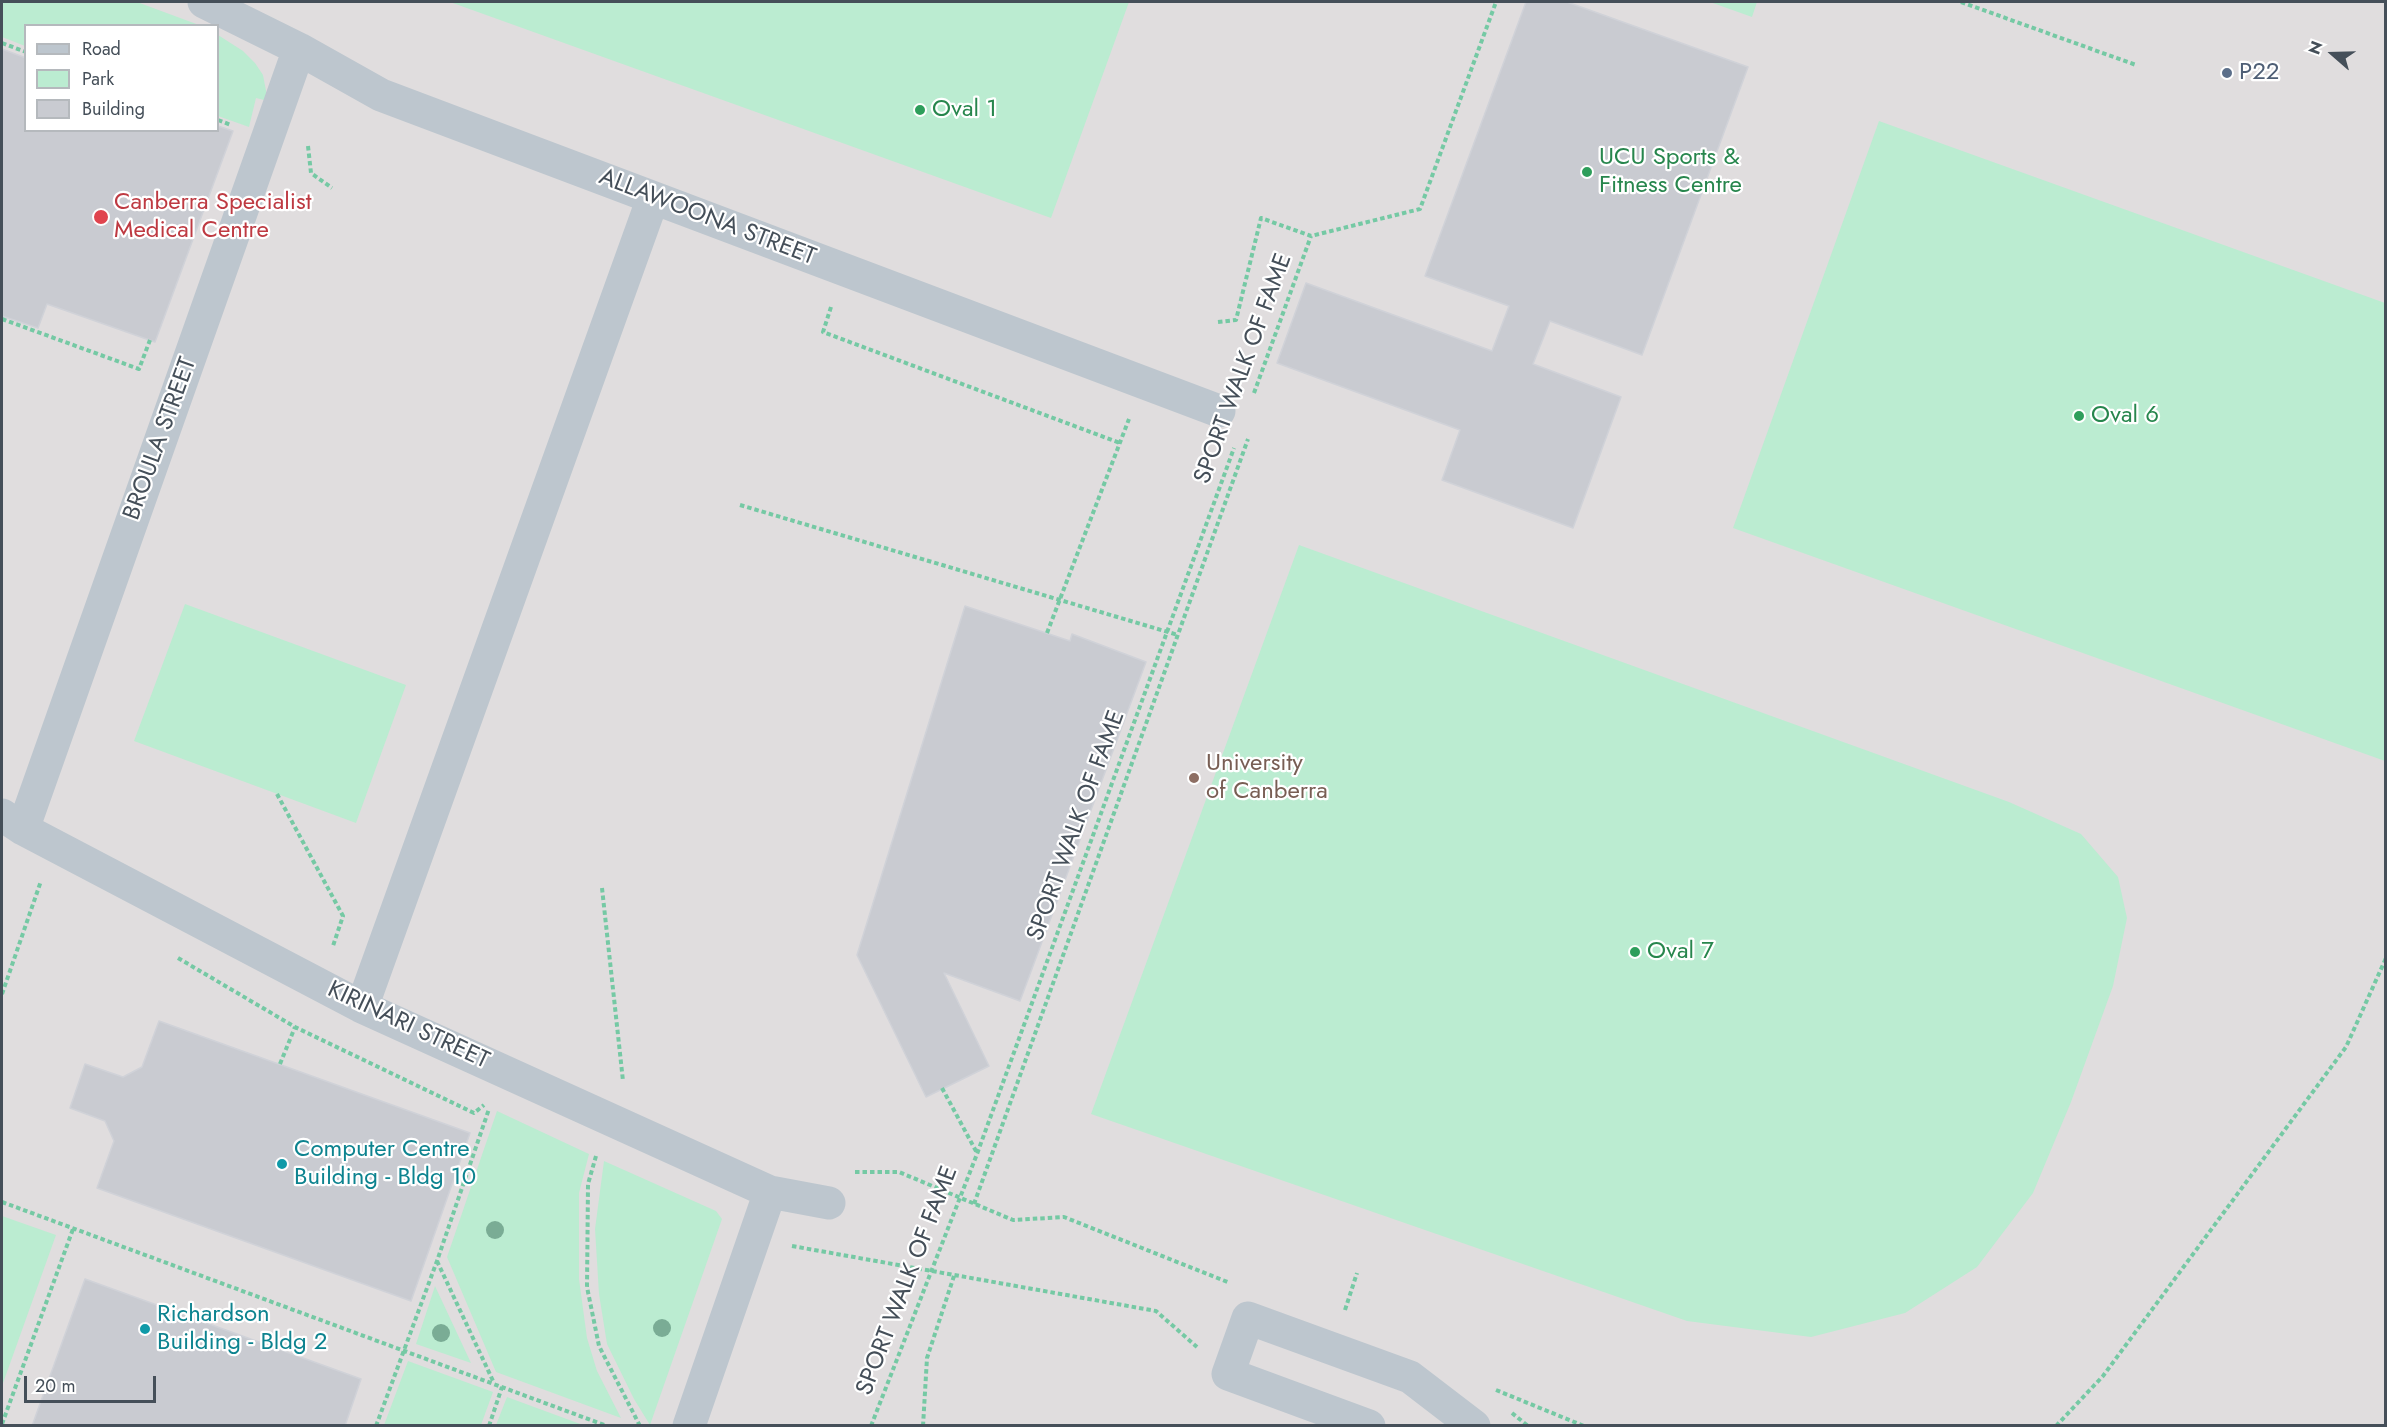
<!DOCTYPE html>
<html>
<head>
<meta charset="utf-8">
<style>
	body { margin:0 }
	#map { position:relative; width:2387px; height:1427px; overflow:hidden; background:#efecec; font-family:Jost,sans-serif }
	canvas { display:block }
	.frame { position:absolute; inset:0; border:3px solid #454f59; pointer-events:none }
	.legend { position:absolute; left:24px; top:24px; width:195px; height:108px; box-sizing:border-box; background:#fff; border:2px solid #b5b9bd; margin:0; padding:8px 10px; list-style:none; font-size:18px; color:#454f59 }
	.legend li { display:flex; align-items:center; gap:12px; height:30px }
	.legend b { width:30px; border:2px solid #b5b9bd }
	.north { position:absolute; left:2303px; top:24px; width:60px; height:60px; -webkit-text-stroke:4px #fff; paint-order:stroke; rotate:290deg; font-size:16px; font-weight:700; line-height:24px; text-align:center; color:#454f59 }
	.north::after { content:''; display:block; margin:auto; width:21px; height:27px; background:#454f59; clip-path:polygon(50% 0,100% 100%,50% 72%,0 100%) }
	.scale { position:absolute; left:24px; top:1376px; width:132px; height:27px; box-sizing:border-box; border:3px solid #454f59; border-top:0; padding-left:8px; font-size:18px; line-height:21px; white-space:nowrap; color:#454f59; -webkit-text-stroke:4px #fff; paint-order:stroke }
</style>
</head>
<body>
<div id="map">
<canvas width="2387" height="1427"></canvas>
<div class="frame"></div>
<ul class="legend">
<li><b style="height:8px;background:#bdc6ce"></b>Road</li>
<li><b style="height:16px;background:#bbecd1"></b>Park</li>
<li><b style="height:16px;background:#c9cbd1"></b>Building</li>
</ul>
<div class="north">N</div>
<div class="scale">20 m</div>
</div>
<script>
const g = document.querySelector('canvas').getContext('2d');
g.lineJoin = 'round';
function paint(path, color) {
  g.fillStyle = color;
  g.fill(path, 'evenodd');
}
function toPath(rows) {
  const path = new Path2D();
  for (const r of rows) {
    path.moveTo(r[0], r[1]);
    for (let i = 2; i < r.length; i += 2) path.lineTo(r[i], r[i + 1]);
  }
  return path;
}
function strokePath(path, color, width, dash) {
  g.strokeStyle = color;
  g.lineWidth = width;
  g.lineCap = dash ? 'butt' : 'round';
  g.setLineDash(dash || []);
  g.stroke(path);
}
function label(font, color, halo, rows, align = 'center') {
  g.font = font + ' Jost,sans-serif';
  g.lineWidth = 4.5;
  g.setLineDash([]);
  g.textBaseline = 'middle';
  g.strokeStyle = halo;
  g.fillStyle = color;
  for (const [text, x, y, turn = 0] of rows) {
    g.save();
    g.translate(x, y);
    g.rotate((+turn || 0) * Math.PI / 180);
    g.textAlign = isNaN(turn) ? turn : align;
    if (halo) g.strokeText(text, 0, 0);
    g.fillText(text, 0, 0);
    g.restore();
  }
}
const education = toPath([
	[2,2,2385,2,2385,1425,2,1425],
	[26,26,218,26,218,130,26,130]
]);
const green = toPath([
	[2,2,137,2,199,25,26,26,25,46,2,37],
	[450,2,1129,2,1051,218],
	[1710,2,1757,2,1752,17],
	[218,35,243,51,255,63,263,75,268,101,256,98,249,127,218,116],
	[1879,121,2385,303,2385,761,1733,528],
	[1299,545,2009,802,2081,834,2118,877,2127,918,2113,986,2071,1102,2033,1193,1977,1267,1905,1313,1811,1337,1687,1321,1091,1114],
	[185,604,406,685,356,823,134,741],
	[497,1111,589,1154,579,1193,579,1279,587,1338,597,1371,621,1418,496,1372,447,1257],
	[604,1161,716,1211,722,1219,650,1425,634,1399,607,1344,599,1294,595,1229],
	[2,1216,56,1235,2,1386],
	[435,1286,471,1363,416,1344],
	[408,1361,493,1392,481,1425,384,1425],
	[507,1397,583,1425,496,1425]
]);
const building = toPath([
	[1526,2,1567,2,1748,67,1642,355,1550,321,1533,364,1621,397,1573,528,1442,480,1460,430,1277,363,1306,283,1492,351,1509,306,1425,276,1526,2],
	[2,49,26,58,26,130,218,130,218,126,233,131,155,342,47,304,38,328,2,316,2,49],
	[965,606,1070,641,1072,634,1146,662,1020,1001,944,973,989,1066,926,1097,857,955,965,606],
	[159,1021,470,1133,411,1301,97,1188,114,1141,105,1121,70,1108,85,1064,123,1077,142,1067,159,1021],
	[85,1279,361,1379,345,1426,32,1426,85,1279]
]);
const path = toPath([
	[1961,2,2136,65],
	[2,43,26,52],
	[218,120,231,125],
	[308,146,311,173,332,188],
	[831,307,823,332,1120,443],
	[2,319,139,369,150,340],
	[1218,322,1236,320,1261,218,1311,236,1420,209,1496,2],
	[1254,393,1311,236],
	[740,505,1178,635],
	[1047,633,1129,419],
	[277,794,343,916,333,946],
	[602,888,623,1081],
	[178,958,295,1027,474,1113,484,1105],
	[2,994,41,881],
	[280,1064,295,1027],
	[942,1088,977,1153],
	[596,1156,588,1184,587,1287,599,1346,640,1426],
	[855,1172,899,1172,1013,1220,1064,1217,1230,1283],
	[2,1202,607,1426],
	[974,1204,1248,439],
	[792,1246,1156,1311,1197,1347],
	[437,1261,494,1383],
	[1345,1310,1357,1273],
	[1496,1390,1584,1426],
	[1512,1413,1528,1426],
	[2,1424,73,1229],
	[376,1426,437,1261,489,1109],
	[489,1426,502,1387],
	[871,1426,977,1154,1234,448],
	[923,1426,927,1358,954,1276],
	[2056,1426,2103,1376,2346,1047,2386,958]
]);
const minor = toPath([
	[204,2,299,49,381,95,1219,411],
	[2,815,23,829,362,1007,770,1192,829,1203],
	[23,829,299,49],
	[362,1007,653,198],
	[689,1426,770,1192],
	[1369,1426,1228,1374,1248,1318,1410,1377,1474,1426]
]);
const trees = [
	[495,1230],
	[662,1328],
	[441,1333]
];
const markers = [
	[2227,73,6,"#5c6f8a"],
	[920,110,6,"#2e9e5b"],
	[1587,172,6,"#2e9e5b"],
	[101,217,8,"#e0444e"],
	[2079,416,6,"#2e9e5b"],
	[1194,778,6,"#8d6e63"],
	[1635,952,6,"#2e9e5b"],
	[282,1164,6,"#0f9aa8"],
	[145,1329,6,"#0f9aa8"]
];
const serviceNames = [
	["P22",2239,73]
];
const leisureNames = [
	["Oval 1",932,110],
	["UCU Sports &",1599,158],
	["Fitness Centre",1599,186],
	["Oval 6",2091,416],
	["Oval 7",1647,952]
];
const healthNames = [
	["Canberra Specialist",114,203],
	["Medical Centre",114,231]
];
const streetNames = [
	["ALLAWOONA STREET",707,218,21],
	["SPORT WALK OF FAME",1244,369,-70],
	["BROULA STREET",161,439,-70],
	["SPORT WALK OF FAME",1077,826,-70],
	["KIRINARI STREET",408,1026,25],
	["SPORT WALK OF FAME",908,1281,-69]
];
const educationNames = [
	["University",1206,764],
	["of Canberra",1206,792]
];
const cultureNames = [
	["Computer Centre",294,1150],
	["Building - Bldg 10",294,1178],
	["Richardson",157,1315],
	["Building - Bldg 2",157,1343]
];
paint(education, '#e0ddde');
paint(green, '#bbecd1');
paint(building, '#c9cbd1');
strokePath(building, '#d0d2d8', 1.5);
strokePath(path, '#75c9a4', 4, [4.5, 3]);
strokePath(minor, '#bdc6ce', 33);
g.fillStyle = '#7aac95';
for (const [x, y] of trees) {
  g.beginPath();
  g.arc(x, y, 9, 0, 2 * Math.PI);
  g.fill();
}
for (const [x, y, r, color] of markers) {
  const dot = new Path2D();
  dot.arc(x, y, r, 0, 2 * Math.PI);
  g.fillStyle = color;
  g.fill(dot);
  strokePath(dot, '#fff', 2);
}
label('24px', '#4e5e75', '#fff', serviceNames, 'left');
label('24px', '#27864d', '#fff', leisureNames, 'left');
label('24px', '#be3a42', '#fff', healthNames, 'left');
label('24px', '#454f59', '#fff', streetNames);
label('24px', '#785e54', '#fff', educationNames, 'left');
label('24px', '#0d838f', '#fff', cultureNames, 'left');
</script>
</body>
</html>
